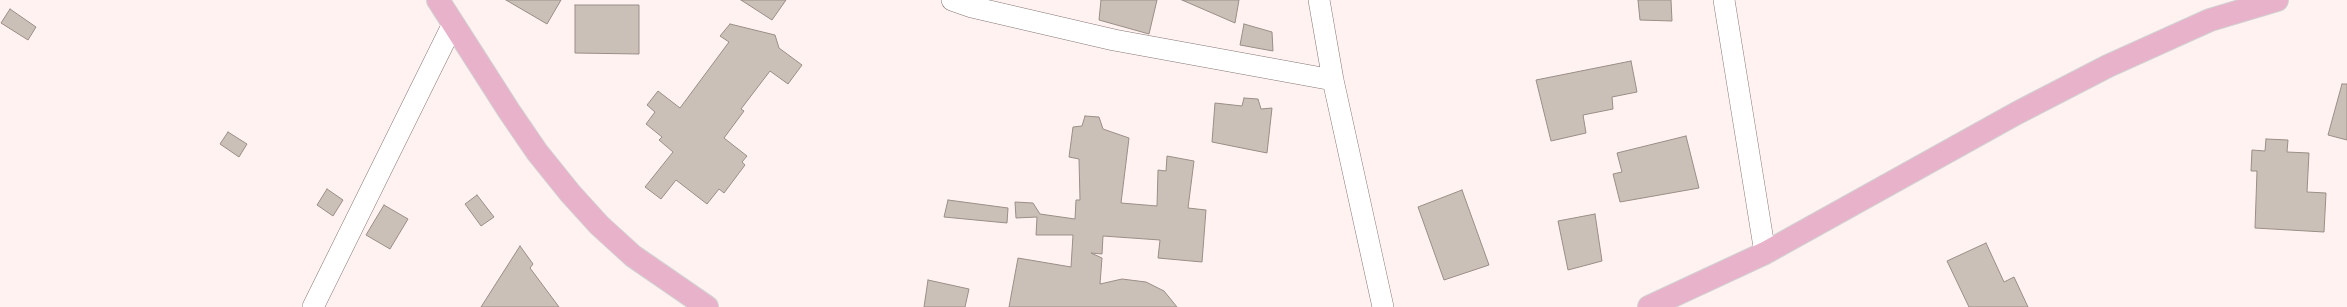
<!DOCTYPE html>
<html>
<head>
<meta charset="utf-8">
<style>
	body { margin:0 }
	canvas { display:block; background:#fff2f1 }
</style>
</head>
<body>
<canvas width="2347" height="307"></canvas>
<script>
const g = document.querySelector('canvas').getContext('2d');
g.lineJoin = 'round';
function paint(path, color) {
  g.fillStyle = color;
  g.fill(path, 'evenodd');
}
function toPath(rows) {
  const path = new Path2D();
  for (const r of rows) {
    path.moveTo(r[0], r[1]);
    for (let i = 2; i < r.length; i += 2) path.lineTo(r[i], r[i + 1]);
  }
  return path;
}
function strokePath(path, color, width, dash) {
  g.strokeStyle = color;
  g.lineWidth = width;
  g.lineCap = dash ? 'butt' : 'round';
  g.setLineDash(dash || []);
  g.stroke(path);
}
const building = toPath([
	[506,0,561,0,547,24,506,0],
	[741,0,786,0,772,20,741,0],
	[1101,0,1157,0,1149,34,1099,20,1101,0],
	[1182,0,1239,0,1235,23,1182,0],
	[1638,0,1671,0,1672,21,1640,20,1638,0],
	[575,5,639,5,639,54,575,53,575,5],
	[10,9,36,27,28,40,1,23,10,9],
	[730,24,775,35,779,48,802,65,788,84,770,71,741,109,744,111,724,138,747,156,742,162,745,165,724,193,719,189,707,204,676,180,661,199,645,187,673,152,659,140,662,137,646,124,655,112,647,105,658,91,680,108,729,42,720,36,730,24],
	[1244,24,1272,32,1273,51,1240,45,1244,24],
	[1631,61,1637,92,1612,97,1613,109,1583,115,1586,133,1551,141,1536,80,1631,61],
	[2342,84,2347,84,2347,140,2328,135,2342,84],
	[1244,98,1258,99,1261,109,1272,108,1267,153,1212,142,1215,103,1242,106,1244,98],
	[1085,116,1099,117,1103,129,1129,138,1121,203,1157,206,1158,170,1166,171,1167,156,1194,161,1188,208,1206,210,1202,262,1158,258,1160,240,1103,236,1102,254,1091,253,1102,258,1100,284,1122,279,1146,282,1164,291,1177,307,1009,307,1018,258,1071,267,1073,235,1036,235,1037,217,1016,218,1015,202,1033,203,1040,214,1075,219,1076,200,1080,200,1079,159,1069,157,1073,127,1082,126,1085,116],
	[228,132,247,144,239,157,220,144,228,132],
	[1686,136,1699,188,1620,202,1613,174,1622,172,1617,153,1686,136],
	[2266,139,2288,140,2287,152,2309,153,2307,192,2326,193,2324,232,2255,228,2257,171,2251,171,2252,150,2265,151,2266,139],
	[327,189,343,200,333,216,317,205,327,189],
	[1462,190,1489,265,1444,280,1418,207,1462,190],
	[477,195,494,217,481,226,465,204,477,195],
	[948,200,1008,208,1007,223,944,217,948,200],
	[384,205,408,219,390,249,366,235,384,205],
	[1595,214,1602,261,1568,270,1558,221,1595,214],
	[1986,243,2004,282,2014,277,2028,307,1969,307,1947,261,1986,243],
	[520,246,533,264,530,268,559,307,481,307,520,246],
	[928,280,969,289,965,307,924,307,928,280]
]);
const minor = toPath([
	[952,0,972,7,1114,40,1333,80],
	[1319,0,1333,80,1383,307],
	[1724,0,1765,253],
	[313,307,453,24]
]);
const major = toPath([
	[438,0,509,111,537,152,570,193,599,225,633,256,707,307],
	[1649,307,1765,253,2017,113,2108,66,2210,20,2277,0]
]);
paint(building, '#cbc0b7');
strokePath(building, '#9a8f87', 1);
strokePath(minor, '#857876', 22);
strokePath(major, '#d2d1d1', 24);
strokePath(minor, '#fff', 21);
strokePath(major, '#e8b2ca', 22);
</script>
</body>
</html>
